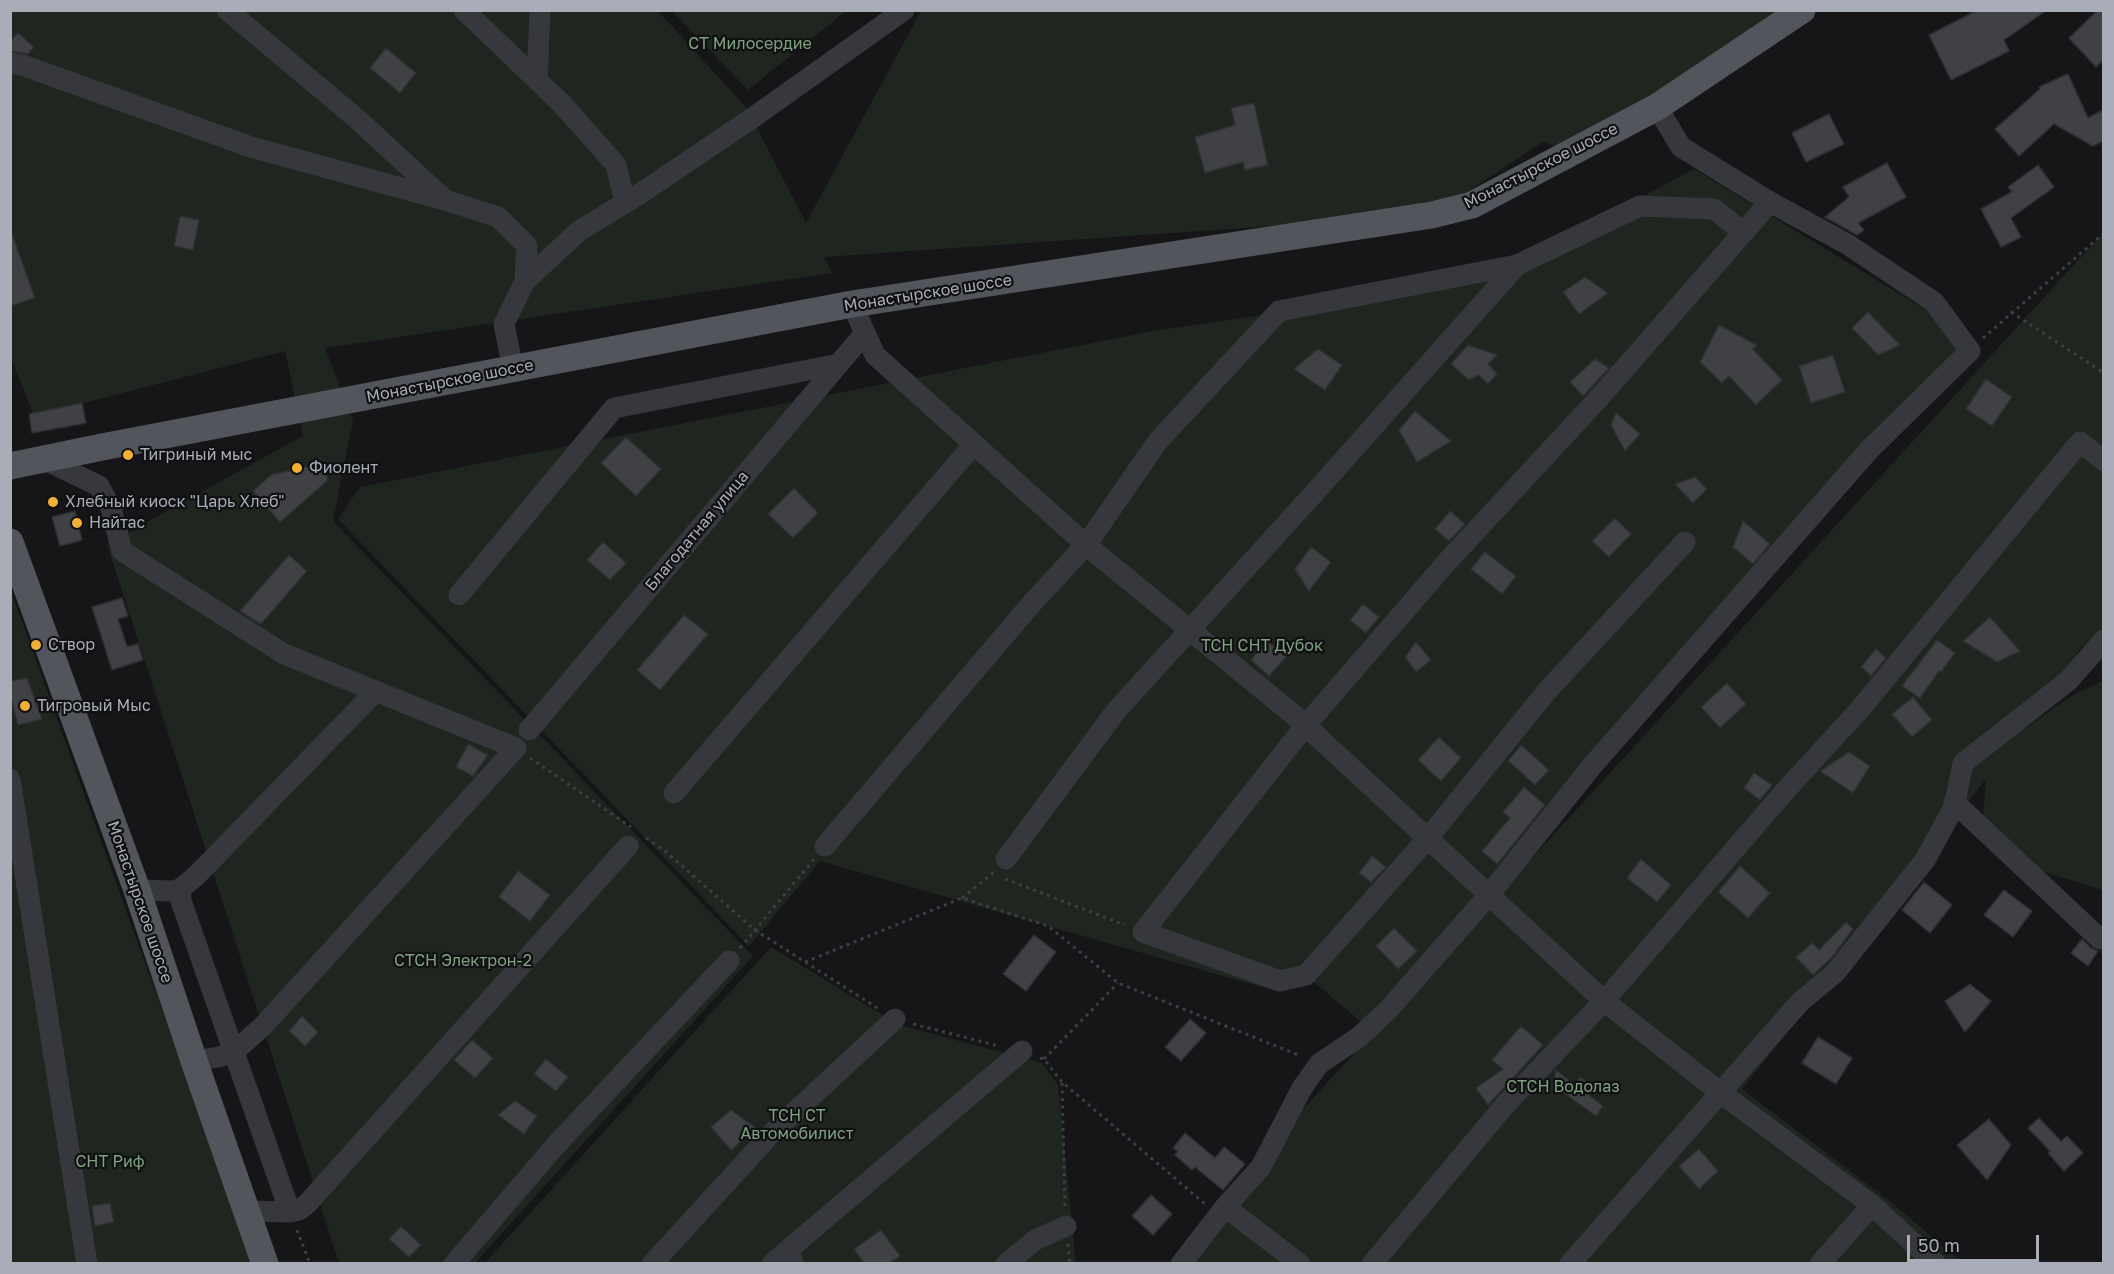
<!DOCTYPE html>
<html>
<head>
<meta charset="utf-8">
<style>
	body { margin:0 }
	#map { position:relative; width:2114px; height:1274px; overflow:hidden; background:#161618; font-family:"Golos Text",sans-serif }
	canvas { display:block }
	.frame { position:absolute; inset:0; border:12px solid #a8adb8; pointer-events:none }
	.scale { position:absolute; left:1907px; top:1235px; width:132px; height:27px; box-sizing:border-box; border:3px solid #a8adb8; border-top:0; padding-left:8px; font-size:18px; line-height:21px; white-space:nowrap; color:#a8adb8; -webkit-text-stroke:4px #111113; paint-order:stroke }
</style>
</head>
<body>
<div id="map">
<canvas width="2114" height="1274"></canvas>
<div class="frame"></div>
<div class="scale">50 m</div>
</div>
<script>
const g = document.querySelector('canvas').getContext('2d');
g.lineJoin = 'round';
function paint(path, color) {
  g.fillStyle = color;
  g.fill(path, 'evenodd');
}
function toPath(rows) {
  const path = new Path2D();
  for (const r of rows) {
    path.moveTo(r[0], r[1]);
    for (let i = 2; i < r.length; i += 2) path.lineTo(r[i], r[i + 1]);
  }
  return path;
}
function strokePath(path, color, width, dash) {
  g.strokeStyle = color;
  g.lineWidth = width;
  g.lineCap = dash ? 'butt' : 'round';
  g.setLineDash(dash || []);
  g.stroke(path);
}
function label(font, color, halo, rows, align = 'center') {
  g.font = font + ' "Golos Text",sans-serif';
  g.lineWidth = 4.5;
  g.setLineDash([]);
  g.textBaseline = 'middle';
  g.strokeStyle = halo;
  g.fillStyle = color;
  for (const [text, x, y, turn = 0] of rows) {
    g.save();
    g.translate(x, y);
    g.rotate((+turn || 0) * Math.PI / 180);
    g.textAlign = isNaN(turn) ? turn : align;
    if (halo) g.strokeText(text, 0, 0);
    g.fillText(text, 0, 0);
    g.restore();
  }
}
const green = toPath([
	[10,11,658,11,746,107,806,223,921,11,1783,11,1567,150,1543,142,1432,215,824,257,832,273,325,348,353,421,333,521,753,956,474,1264,339,1263,107,544,303,436,285,351,34,416,11,358],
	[672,11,846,11,748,90],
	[1694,169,1931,313,1961,352,1365,1025,1310,979,1276,991,820,861,749,946,338,519,360,487,1153,331,1480,283],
	[2103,233,2103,633,2081,648,2021,731,2073,695,2103,681,2103,890,2022,865,1983,819,1986,778,1944,836,1742,1089,1887,1199,1963,1263,1296,1263,1219,1199,1253,1164],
	[11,591,253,1263,11,1263],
	[771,947,899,1025,1042,1063,1058,1085,1076,1263,484,1264],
	[1227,1217,1286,1264,1191,1264]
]);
const building = toPath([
	[1978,10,2047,10,2004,40,2009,51,1951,80,1929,35,1978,10],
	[2098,10,2103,10,2103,60,2096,67,2069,38,2098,10],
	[18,33,34,47,28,54,10,51,10,41,18,33],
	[386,48,416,73,400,93,370,68,386,48],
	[2068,74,2088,118,2103,110,2103,141,2093,146,2054,124,2019,156,1995,129,2040,89,2039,87,2068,74],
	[1254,103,1268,165,1245,170,1243,162,1205,173,1195,137,1235,125,1231,108,1254,103],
	[1829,114,1844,144,1806,162,1792,133,1829,114],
	[1887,163,1906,197,1858,223,1864,230,1857,235,1825,217,1849,197,1843,187,1887,163],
	[2038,165,2054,187,2011,218,2021,237,2001,247,1981,209,2012,192,2008,187,2038,165],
	[180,216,199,220,193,250,174,246,180,216],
	[12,234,35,298,10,306,10,235,12,234],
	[1585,277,1608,293,1579,314,1563,292,1585,277],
	[1868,312,1900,345,1878,355,1852,328,1868,312],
	[1719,325,1757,345,1753,349,1782,380,1756,405,1729,376,1722,383,1700,362,1719,325],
	[1468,345,1497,355,1488,364,1497,374,1488,384,1479,375,1469,380,1451,364,1468,345],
	[1318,349,1342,365,1325,390,1294,369,1318,349],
	[1833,355,1845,392,1811,403,1799,366,1833,355],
	[1595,359,1609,368,1583,396,1570,382,1595,359],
	[1986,379,2012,397,1992,426,1966,409,1986,379],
	[82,403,86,423,32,433,29,414,82,403],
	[1415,411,1451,441,1417,462,1399,430,1415,411],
	[1616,413,1640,434,1625,451,1611,425,1616,413],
	[626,437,661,469,636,496,601,463,626,437],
	[323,463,328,480,280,522,253,491,271,475,323,463],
	[1695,477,1707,489,1693,503,1675,484,1695,477],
	[794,488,818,513,793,538,768,514,794,488],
	[75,511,82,540,60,546,52,517,75,511],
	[1450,511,1465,524,1449,541,1435,529,1450,511],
	[1615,518,1631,534,1609,557,1592,541,1615,518],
	[1743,521,1770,544,1753,564,1733,547,1743,521],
	[603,542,626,563,610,580,587,560,603,542],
	[1311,547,1331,562,1309,591,1295,569,1311,547],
	[1485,552,1516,576,1502,594,1471,569,1485,552],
	[289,555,307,571,261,624,240,611,289,555],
	[122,598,128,616,118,619,127,647,138,644,143,660,112,670,92,607,122,598],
	[1363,604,1379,617,1366,633,1350,620,1363,604],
	[684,615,708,634,660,690,637,670,684,615],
	[1990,617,2020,651,1997,662,1963,641,1990,617],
	[1937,640,1955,653,1941,672,1939,671,1920,698,1902,686,1937,640],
	[1267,641,1286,657,1269,676,1251,660,1267,641],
	[1416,642,1431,660,1416,672,1405,657,1416,642],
	[1876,649,1886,658,1871,676,1861,667,1876,649],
	[27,678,42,719,18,725,10,694,10,681,27,678],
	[1727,683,1746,704,1720,728,1701,707,1727,683],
	[1913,697,1932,720,1912,737,1892,714,1913,697],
	[1439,737,1461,758,1441,781,1418,760,1439,737],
	[468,744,488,755,473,776,456,767,468,744],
	[1521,745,1549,770,1535,785,1508,761,1521,745],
	[1849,752,1870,766,1853,793,1820,771,1849,752],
	[1754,773,1772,785,1760,800,1744,788,1754,773],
	[1524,787,1545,805,1497,864,1482,851,1510,818,1503,812,1524,787],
	[1372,856,1386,867,1371,882,1359,873,1372,856],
	[1641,859,1671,885,1657,902,1627,878,1641,859],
	[1740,866,1770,893,1748,918,1718,892,1740,866],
	[518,871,550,895,530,921,499,897,518,871],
	[1924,882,1952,905,1930,933,1902,910,1924,882],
	[2004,890,2032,911,2013,937,1984,915,2004,890],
	[1846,922,1853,929,1832,957,1813,975,1796,957,1812,943,1819,950,1846,922],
	[1394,928,1417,951,1398,969,1376,946,1394,928],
	[1034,935,1056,952,1026,991,1003,974,1034,935],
	[2082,939,2091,948,2098,951,2088,966,2071,953,2082,939],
	[1970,984,1991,1001,1965,1032,1945,1001,1970,984],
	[302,1016,318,1032,305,1046,289,1031,302,1016],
	[1190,1019,1206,1033,1181,1061,1165,1047,1190,1019],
	[1521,1026,1543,1045,1488,1105,1476,1088,1503,1069,1492,1060,1521,1026],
	[1818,1037,1852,1058,1836,1084,1802,1063,1818,1037],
	[472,1040,493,1058,475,1078,454,1060,472,1040],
	[546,1059,568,1077,556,1091,534,1074,546,1059],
	[1556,1070,1575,1085,1580,1077,1591,1085,1586,1093,1603,1106,1596,1116,1560,1090,1552,1089,1556,1070],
	[515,1101,537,1116,524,1134,498,1115,515,1101],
	[731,1110,756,1128,731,1150,711,1127,731,1110],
	[2039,1118,2061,1141,2067,1136,2083,1153,2064,1171,2048,1153,2050,1151,2028,1128,2039,1118],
	[1989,1119,2011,1145,1987,1180,1957,1145,1989,1119],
	[1185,1133,1215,1158,1224,1147,1245,1164,1223,1190,1195,1167,1192,1170,1175,1155,1178,1151,1173,1148,1185,1133],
	[1699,1149,1718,1171,1699,1189,1679,1166,1699,1149],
	[1151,1195,1172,1214,1153,1235,1132,1216,1151,1195],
	[110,1203,114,1222,95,1226,92,1206,110,1203],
	[401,1226,421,1245,409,1257,389,1239,401,1226],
	[881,1230,900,1256,889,1263,864,1263,854,1249,881,1230]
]);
const path = toPath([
	[2011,312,2104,373],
	[1983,338,2104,233],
	[530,758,631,827],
	[646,838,665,851,755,930,879,1009],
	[1005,879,1125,925],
	[962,898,994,872],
	[740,948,814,859],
	[805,962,962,898,1048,926,1118,983,1301,1056],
	[913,1024,999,1046],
	[1040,1058,1044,1059,1062,1082,1205,1204],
	[1044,1059,1118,983],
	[1062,1083,1065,1208],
	[297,1230,310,1264],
	[1068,1244,1070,1264]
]);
const minor = toPath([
	[227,10,356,118,445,200,498,217,527,246,525,281],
	[464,10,562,104,616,165,625,202],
	[10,63,22,65,251,147,445,200],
	[537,80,540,10],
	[852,304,875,355,1086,545,1294,715,1604,1001,1721,1093,1872,1205,1936,1264],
	[513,369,504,324,525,281,579,231,641,193,751,119,904,10],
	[43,459,99,486,111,508,122,551,284,654,516,748,263,1026,235,1051,219,1057,194,1061],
	[1685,542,1547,691,1428,838,1306,975,1280,981,1143,932,1305,726,1446,563,1598,399,1770,202],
	[459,595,614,408,839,364],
	[529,730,865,333],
	[10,779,87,1264],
	[674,793,974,444],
	[1954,802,2100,939,2104,939],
	[825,846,1033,602,1086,545,1158,441,1279,311,1517,265,1640,206,1714,209,1743,232],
	[1006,859,1116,711,1317,490,1517,265],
	[180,889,181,901,290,1212],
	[137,890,173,891,180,889,196,876,376,691],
	[1225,1207,1300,1264],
	[247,1211,290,1212,299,1210,307,1204,628,846],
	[788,1250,1022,1051],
	[454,1264,555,1146,729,961],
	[652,1264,771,1134,895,1019],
	[772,1264,788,1250,793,1263],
	[1006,1264,1035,1240,1066,1226],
	[1181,1264,1225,1207,1261,1167,1302,1088,1319,1064,1359,1037,1388,1010,1488,896,1592,766,1869,450,1970,351,1934,302,1847,244,1770,202,1681,147,1657,107],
	[1372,1264,1505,1105,1604,1001,1785,791,1861,708,2080,442,2104,461],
	[1570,1264,1800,1002,1835,973,1925,860,1954,807,1963,763,2068,681,2104,640],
	[1820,1264,1872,1205]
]);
const major = toPath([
	[10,466,102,447,852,304,1432,215,1472,205,1657,107,1802,10],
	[10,542,137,890,194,1061,265,1264]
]);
const markers = [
	[128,455,6,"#f2b134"],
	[297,468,6,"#f2b134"],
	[53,502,6,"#f2b134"],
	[77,523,6,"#f2b134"],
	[36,645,6,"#f2b134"],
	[25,706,6,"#f2b134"]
];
const parkNames = [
	["СТ Милосердие",750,44],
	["ТСН СНТ Дубок",1262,646],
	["СТСН Электрон-2",463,961],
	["СТСН Водолаз",1563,1087],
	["ТСН СТ",797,1116],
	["Автомобилист",797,1134],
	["СНТ Риф",110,1162]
];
const streetNames = [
	["Монастырское шоссе",1541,166,-27],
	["Монастырское шоссе",928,293,-9],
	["Монастырское шоссе",450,381,-11],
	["Благодатная улица",697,531,-50],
	["Монастырское шоссе",140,902,71]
];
const poiNames = [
	["Тигриный мыс",140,455],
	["Фиолент",309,468],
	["Хлебный киоск \"Царь Хлеб\"",65,502],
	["Найтас",89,523],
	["Створ",48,645],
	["Тигровый Мыс",37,706]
];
paint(green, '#1e261f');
paint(building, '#404145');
strokePath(building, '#303034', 1.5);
strokePath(path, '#3d3f44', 3, [3, 4.5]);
strokePath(minor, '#37383d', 21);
strokePath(major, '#53555c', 27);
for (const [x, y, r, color] of markers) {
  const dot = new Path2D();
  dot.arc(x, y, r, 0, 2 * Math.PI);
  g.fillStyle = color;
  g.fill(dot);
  strokePath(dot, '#111113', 2);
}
label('16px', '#7fa381', '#111113', parkNames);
label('16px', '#a8adb8', '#111113', streetNames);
label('16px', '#a8adb8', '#111113', poiNames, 'left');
</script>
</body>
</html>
